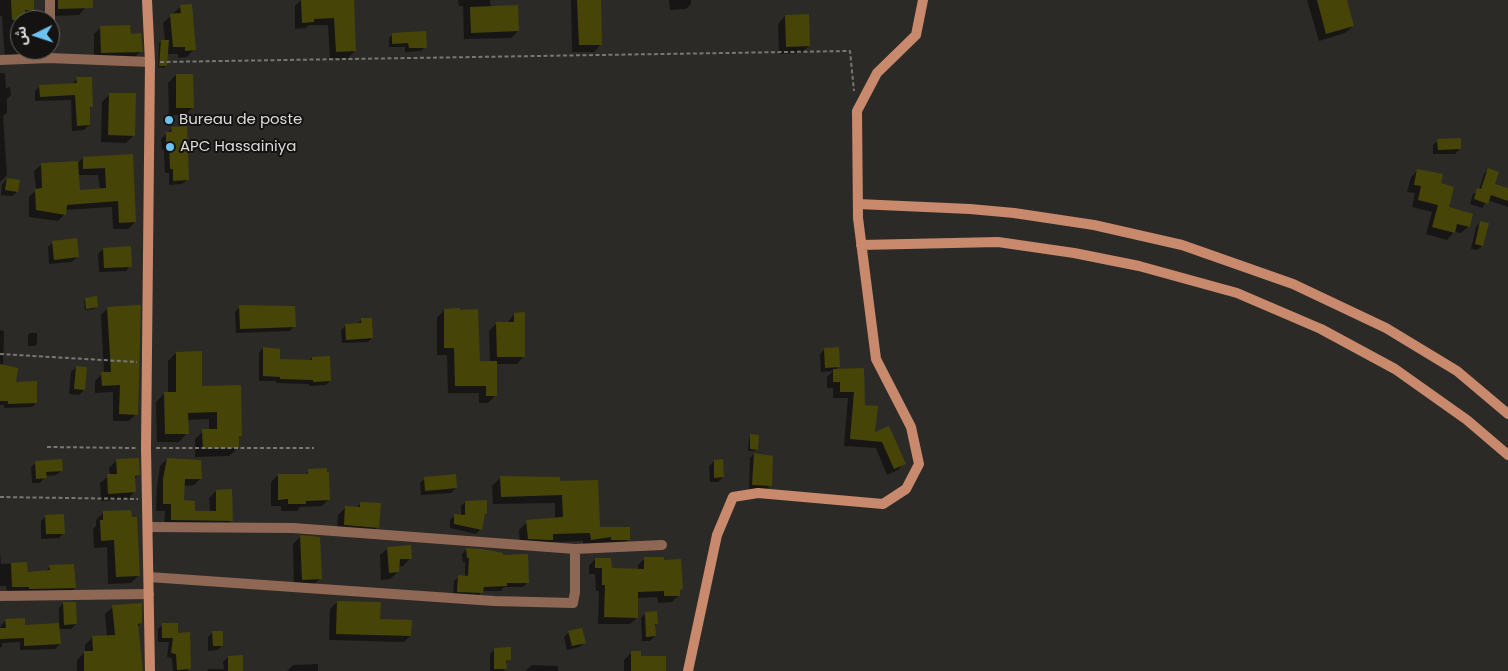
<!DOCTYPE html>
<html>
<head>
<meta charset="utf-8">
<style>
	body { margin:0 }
	#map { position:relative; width:1508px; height:671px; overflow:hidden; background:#2c2a27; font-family:Poppins,"Noto Sans Arabic",sans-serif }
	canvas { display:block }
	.north { position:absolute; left:10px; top:10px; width:50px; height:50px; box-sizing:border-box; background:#141311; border:1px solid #646361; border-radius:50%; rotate:266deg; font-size:14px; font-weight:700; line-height:20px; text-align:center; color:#dcdbd9 }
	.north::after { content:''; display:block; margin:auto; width:18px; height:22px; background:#6ac3f1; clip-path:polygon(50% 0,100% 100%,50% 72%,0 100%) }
</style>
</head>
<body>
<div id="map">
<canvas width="1508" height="671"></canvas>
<div class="north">ش</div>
</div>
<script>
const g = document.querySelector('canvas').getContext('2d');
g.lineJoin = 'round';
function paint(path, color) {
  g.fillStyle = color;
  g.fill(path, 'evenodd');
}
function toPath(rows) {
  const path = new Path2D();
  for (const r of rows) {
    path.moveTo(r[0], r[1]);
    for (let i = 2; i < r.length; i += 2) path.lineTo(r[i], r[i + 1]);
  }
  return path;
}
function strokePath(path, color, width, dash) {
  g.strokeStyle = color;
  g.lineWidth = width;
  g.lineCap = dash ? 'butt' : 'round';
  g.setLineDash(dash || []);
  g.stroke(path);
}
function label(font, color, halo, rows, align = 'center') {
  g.font = font + ' Poppins,sans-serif';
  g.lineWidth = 4;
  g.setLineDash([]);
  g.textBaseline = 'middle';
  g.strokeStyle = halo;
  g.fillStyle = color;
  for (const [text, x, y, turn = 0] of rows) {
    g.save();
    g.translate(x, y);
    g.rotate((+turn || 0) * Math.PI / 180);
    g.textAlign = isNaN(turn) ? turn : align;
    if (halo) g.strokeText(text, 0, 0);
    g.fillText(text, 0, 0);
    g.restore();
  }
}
const shadow = toPath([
	[0,0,33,0,34,20,20,20,20,50,36,50,27,60,5,61,2,16,0,16],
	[51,0,86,0,86,7,79,15,51,16],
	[301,0,353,0,355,51,348,58,330,58,328,25,309,25,306,28,295,29,295,6],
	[458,0,490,0,491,7,518,31,511,38,464,39,463,6,459,6],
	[571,0,599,0,601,44,594,52,572,52],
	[669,0,691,0,691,4,686,9,670,10],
	[1307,0,1345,0,1353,26,1345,33,1319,41],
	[180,7,194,49,187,57,178,58,178,54,167,54,166,66,164,68,158,67,159,43,161,41,165,41,163,23],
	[785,16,809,46,801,53,779,54,778,24],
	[101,27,129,35,141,51,134,58,94,60,94,34],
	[393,34,425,47,421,51,405,52,405,47,389,47,389,38],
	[0,73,5,73,6,88,10,87,11,95,7,99,7,113,3,116,7,175,0,182],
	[176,75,193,107,185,115,169,115,168,83],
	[77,78,91,107,88,110,89,125,84,130,72,131,71,100,35,101,35,91,40,86,72,85],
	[110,94,134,135,126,143,101,142,102,102],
	[185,127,187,180,182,184,169,185,169,173,165,173,164,150,162,150,161,139,172,128],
	[170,131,173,131,173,138,171,138],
	[1438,141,1460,149,1455,154,1433,154,1433,145],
	[132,156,135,222,128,229,113,229,112,207,65,210,65,214,58,221,29,217,29,197,36,190,34,171,41,165,77,164,83,158],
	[78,175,98,175,100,189,79,191],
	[1489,169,1493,184,1508,190,1508,207,1488,200,1482,208,1470,204,1473,194,1479,190,1484,174],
	[1418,170,1440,184,1447,208,1469,226,1461,233,1454,232,1447,240,1426,234,1432,212,1412,207,1415,193,1407,192,1411,177],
	[7,179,17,192,12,196,1,195,2,184],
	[1480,222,1482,246,1477,250,1471,249,1476,227],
	[53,242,77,257,72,262,49,264,48,247],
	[103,249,130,266,126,271,99,272,98,254],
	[86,299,96,307,94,309,85,310,84,301],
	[240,307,294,326,290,331,236,333,235,312],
	[108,308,136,414,129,421,113,421,113,392,95,393,95,381,102,374,104,373,101,315],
	[444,310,479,363,490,363,489,331,497,323,507,323,514,314,524,356,517,364,496,364,496,395,488,403,479,403,479,393,448,393,447,355,437,355,437,318],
	[362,319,372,338,368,342,342,343,341,330,345,326,358,323],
	[0,330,4,331,3,366,14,383,36,403,32,407,4,408,4,405,0,405],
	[30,333,37,333,37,344,35,346,28,346,28,335],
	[263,348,279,360,309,361,312,358,330,381,326,385,309,386,309,384,276,383,276,381,259,381,259,353],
	[825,349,839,366,835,370,863,370,864,406,874,434,904,463,898,470,887,475,876,448,844,446,848,398,833,398,833,388,827,388,827,377,833,371,821,372,820,354],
	[176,353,201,387,241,435,237,439,238,448,229,456,195,457,195,439,203,431,209,431,209,419,187,420,187,433,179,442,157,442,156,402,164,394,168,394,168,361],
	[76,367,84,390,79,395,69,394,71,372],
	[751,436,757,449,755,451,748,451,749,438],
	[754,454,770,485,766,490,749,489,750,458],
	[167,459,201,478,194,485,183,486,183,502,194,513,210,512,209,498,216,491,232,520,225,527,164,527,165,511,156,511,157,487,160,466],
	[117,460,138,475,134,479,135,491,128,499,101,501,100,483,110,475,109,468],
	[714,461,723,477,718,482,710,482,709,466],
	[36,462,61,471,56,475,45,476,40,483,32,483,31,467],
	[309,470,329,499,322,506,300,507,297,511,281,511,281,506,271,506,271,482,278,475,304,475],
	[425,478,456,488,451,493,421,495,420,483],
	[500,478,559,483,598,528,629,539,621,547,583,547,583,541,550,542,544,548,520,546,519,530,527,522,555,519,555,503,493,504,492,486],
	[465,502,486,514,484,516,481,529,476,534,450,528,450,520,455,515,461,516,461,506],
	[361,503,378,527,370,535,337,532,338,515,346,507,356,508],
	[103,513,138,576,131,583,108,584,107,547,94,548,93,529,96,526,96,520],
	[46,516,64,533,59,538,41,539,41,521],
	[300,537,320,578,313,586,294,587,293,544],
	[388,548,410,558,403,566,398,566,398,572,390,579,381,580,380,555],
	[467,549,528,582,523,587,504,587,501,591,482,591,477,597,453,596,454,581,459,576,465,577,465,562,463,562,462,554],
	[0,551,1,564,26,563,26,573,45,572,50,567,75,588,69,593,7,592,6,586,0,586],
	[595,559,610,570,638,570,638,565,644,559,681,589,679,591,679,595,672,602,658,603,657,597,637,598,637,618,630,624,598,624,599,591,596,591,595,574,589,574,589,566],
	[337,602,379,621,410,636,404,642,329,640,330,609],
	[63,603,76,624,71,629,59,629,60,644,55,649,20,650,20,642,2,643,2,646,0,648,0,629,1,625,6,620,24,626,59,624,59,608],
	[113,607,141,623,137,627,143,671,77,671,77,660,85,652,85,645,93,637,107,637,105,614],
	[646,613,657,624,654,626,655,636,650,641,642,641,641,618],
	[163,625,177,634,189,669,187,671,173,671,172,658,167,657,169,642,158,642,158,629],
	[213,632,222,646,217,650,208,651,208,637],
	[569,632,584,643,579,647,567,650,564,637],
	[495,649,510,659,505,664,506,669,503,671,490,671,490,654],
	[632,652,640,658,665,671,624,671,624,660],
	[228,657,242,671,207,671,208,669,224,669,223,662],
	[318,664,318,671,287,671,293,665],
	[532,665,558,666,558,671,525,671]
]);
const building = toPath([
	[11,0,34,0,34,10,25,10,25,20,12,20],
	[58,0,93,0,93,8,58,9],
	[301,0,354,0,356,51,336,52,334,18,314,19,314,22,302,23],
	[577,0,601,0,602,45,579,45],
	[1317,0,1347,0,1354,26,1326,34],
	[192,4,196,50,185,51,185,47,173,47,170,14,181,13,180,5],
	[518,5,519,31,471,33,470,7],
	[809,14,810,46,786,47,785,15],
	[130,25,131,34,141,33,143,52,101,53,100,26],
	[426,31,427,48,409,48,408,43,392,44,392,33],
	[161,40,169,40,167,66,159,66],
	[176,74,193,74,194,108,176,108],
	[76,77,92,77,93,107,90,107,90,125,77,126,75,95,40,97,39,85,77,83],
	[109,93,136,93,135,136,108,135],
	[187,126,189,180,173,181,173,169,170,169,169,146,166,146,166,132,172,132,171,127],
	[1461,138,1461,149,1438,150,1437,139],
	[133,154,136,222,119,223,118,201,67,205,66,215,36,210,35,189,42,188,41,163,78,161,80,190,106,188,105,168,83,169,83,157],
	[1488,168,1499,172,1495,184,1508,188,1508,201,1491,195,1488,204,1474,199,1477,188,1481,189],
	[1417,169,1443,174,1441,183,1454,187,1449,207,1473,214,1470,227,1457,224,1455,233,1432,227,1438,205,1418,200,1421,186,1414,185],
	[7,178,20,180,18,192,5,190],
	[1480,221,1489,223,1483,246,1475,244],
	[77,238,79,257,54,260,52,241],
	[131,246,132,267,104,268,103,248],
	[97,296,98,307,86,309,85,298],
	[137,305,141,305,138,415,119,414,120,385,102,386,101,372,111,372,107,307],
	[239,305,295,306,296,327,240,329],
	[460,308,460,310,478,309,480,361,497,361,497,396,486,396,486,386,455,386,454,348,444,348,444,309],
	[525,312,525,357,497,357,496,322,514,322,514,313],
	[361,318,372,318,373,338,346,340,345,324,361,323],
	[263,347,280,349,280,359,312,360,312,357,330,356,331,381,313,382,313,380,280,379,280,377,263,376],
	[839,347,840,367,825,368,824,348],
	[202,351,202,386,241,385,242,436,239,436,239,448,203,449,202,429,217,429,217,412,188,413,189,434,165,434,164,392,176,392,176,352],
	[0,364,18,368,16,382,37,381,37,403,8,404,8,401,0,401],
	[76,366,87,367,85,390,74,389],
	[864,368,865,405,878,406,875,432,889,426,906,464,894,469,882,442,850,439,854,392,840,392,840,382,833,382,833,369],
	[750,434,759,435,758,450,750,449],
	[754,453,773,456,772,486,752,485],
	[139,458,140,475,135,476,136,492,108,494,107,474,117,474,116,459],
	[167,458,201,460,202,479,185,479,184,500,195,501,195,511,216,511,216,490,232,489,233,521,171,520,171,504,163,504,163,479],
	[62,459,63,471,46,472,47,478,36,479,35,461],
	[723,459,724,477,714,478,714,460],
	[327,468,327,472,329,472,330,500,306,501,306,504,288,504,288,499,278,500,278,474,306,474,308,473,308,469],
	[456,474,457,488,425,491,424,477],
	[500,476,560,477,560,481,598,480,600,527,630,527,630,540,611,540,611,537,591,540,590,533,553,534,553,540,551,540,528,539,526,520,563,517,562,495,501,497],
	[487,500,487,514,485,514,482,530,454,524,454,514,465,515,465,501],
	[360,502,381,503,379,528,344,525,345,506,360,507],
	[131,510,132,517,137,517,140,576,116,577,114,540,101,541,100,520,103,520,103,511],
	[64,514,65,534,46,534,45,515],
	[300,535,320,537,322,579,302,580],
	[411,545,412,559,400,559,399,572,389,573,387,547],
	[466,548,482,549,503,553,503,555,528,554,529,583,507,583,507,586,484,587,483,593,457,592,458,575,468,576,469,558,467,558],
	[644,557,664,557,664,560,681,559,683,589,680,590,680,596,664,596,664,591,638,592,638,618,604,617,605,585,602,585,602,568,595,568,595,558,611,558,612,568,644,569],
	[27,562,28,572,50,570,49,565,74,564,76,588,29,589,29,587,12,587,11,563],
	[337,601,381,602,380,619,412,620,411,636,336,634],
	[63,602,76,602,77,624,64,625],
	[142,603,142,623,138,624,143,671,84,671,84,651,93,651,92,636,115,635,112,605],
	[657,611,658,624,655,624,656,636,646,637,645,612],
	[25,618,25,625,59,623,61,644,24,646,24,638,0,639,0,628,6,628,5,619],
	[162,623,178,623,178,633,190,632,191,669,177,670,176,654,171,653,173,638,162,638],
	[582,628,586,643,572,646,568,631],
	[212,631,223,631,223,646,213,646],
	[511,647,511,660,506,661,507,669,494,669,494,648],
	[631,651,641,651,641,656,666,656,666,671,631,671],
	[243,655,243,671,228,671,228,656]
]);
const path = toPath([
	[160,62,850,51,854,91],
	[0,354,137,362],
	[47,447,136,448],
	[156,448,314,448],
	[0,497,138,499]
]);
const street = toPath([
	[50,20,50,0],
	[0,60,49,58,150,62],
	[149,527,293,528,575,549,662,545],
	[149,577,494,601,573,603,575,592,575,549],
	[0,596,149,594]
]);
const secondary = toPath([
	[147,0,150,62,146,448,150,671],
	[858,204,970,209,1014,213,1094,225,1182,245,1293,284,1386,328,1457,371,1508,414],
	[861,245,998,242,1074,253,1139,266,1237,293,1321,329,1395,369,1467,420,1508,455],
	[688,671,717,535,733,497,758,493,883,504,906,489,919,464,911,427,876,359,858,218,857,111,877,73,916,35,923,0]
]);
const markers = [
	[169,120,5,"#6ac3f1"],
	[170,147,5,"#6ac3f1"]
];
const poiNames = [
	["Bureau de poste",179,120],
	["APC Hassainiya",180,147]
];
paint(shadow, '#0007');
paint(building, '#464507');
strokePath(path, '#797774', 2, [4, 2.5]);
strokePath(street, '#8f6755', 10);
strokePath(secondary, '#c8896c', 10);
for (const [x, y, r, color] of markers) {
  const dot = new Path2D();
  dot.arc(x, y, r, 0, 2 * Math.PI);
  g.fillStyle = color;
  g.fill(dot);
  strokePath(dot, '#141311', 2);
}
label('15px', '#dcdbd9', '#141311', poiNames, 'left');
</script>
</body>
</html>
